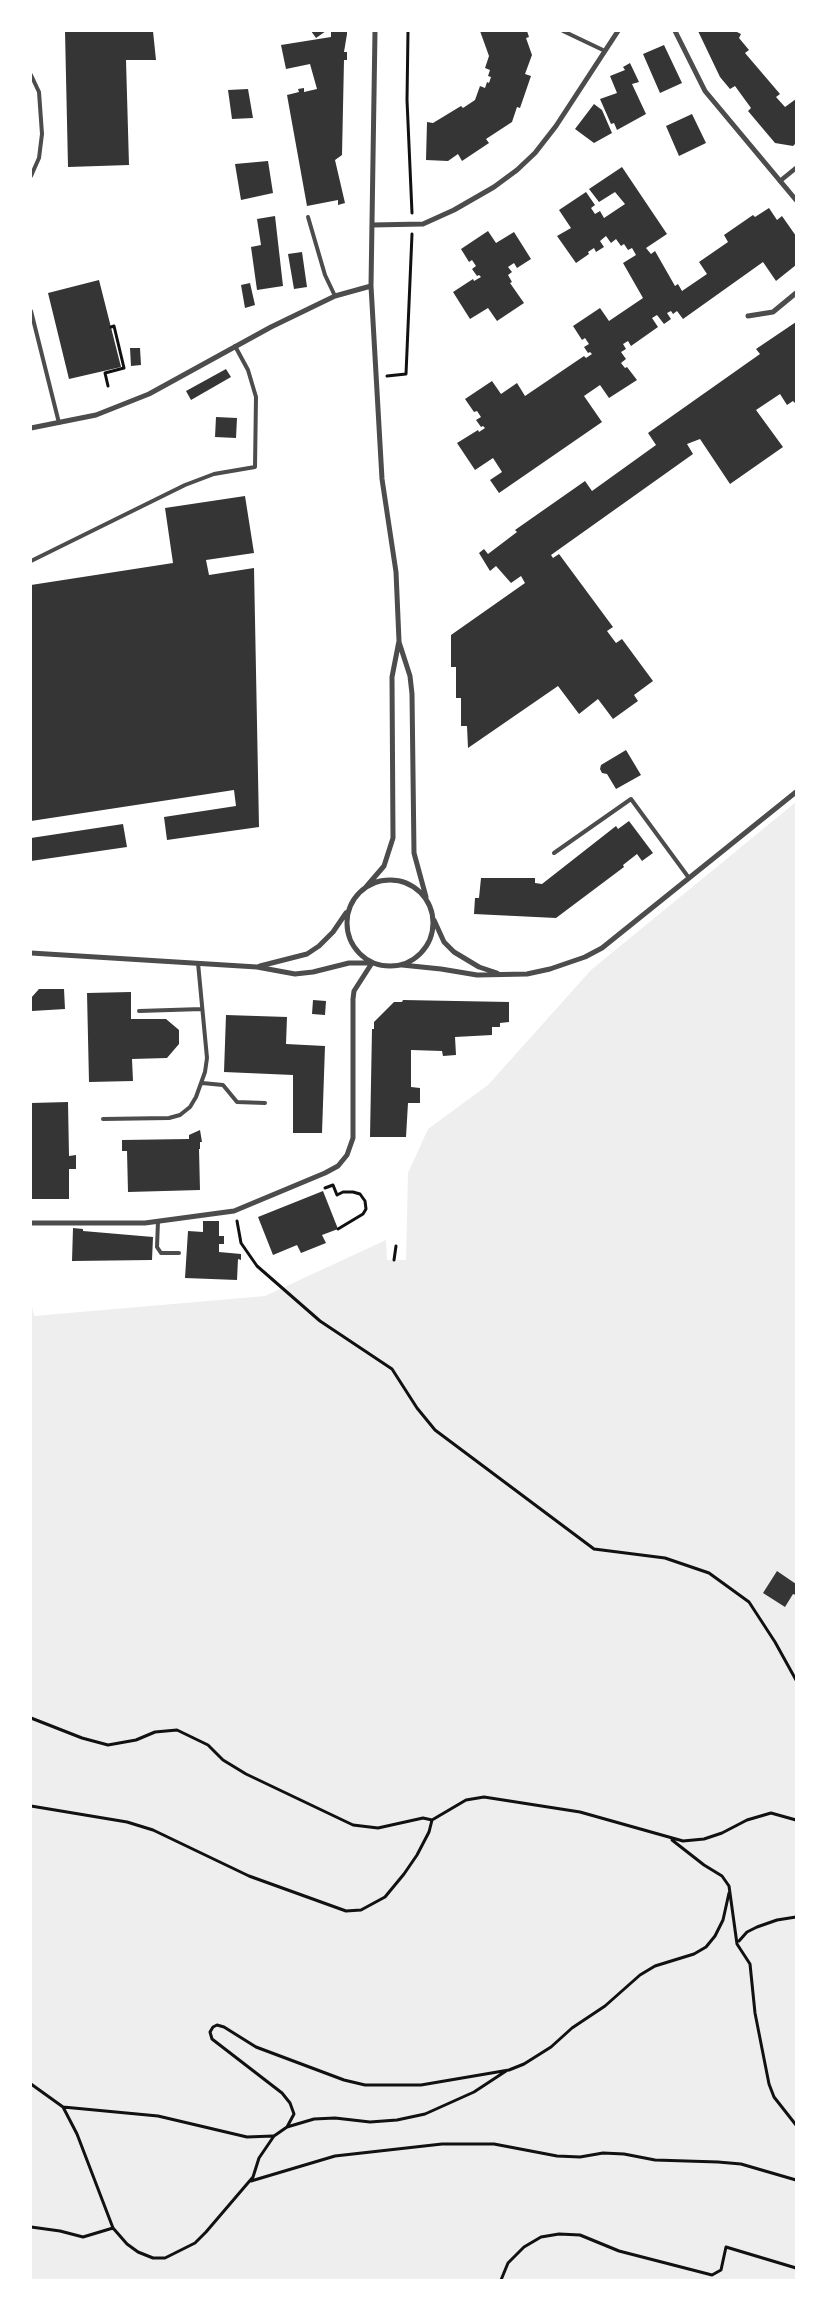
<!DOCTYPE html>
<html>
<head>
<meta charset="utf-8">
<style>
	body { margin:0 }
	#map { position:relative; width:827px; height:2311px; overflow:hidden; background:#fff; font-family:"Alegreya Sans",sans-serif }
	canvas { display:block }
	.frame { position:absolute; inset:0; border:32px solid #fff; pointer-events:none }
</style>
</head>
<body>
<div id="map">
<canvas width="827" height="2311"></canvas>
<div class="frame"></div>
</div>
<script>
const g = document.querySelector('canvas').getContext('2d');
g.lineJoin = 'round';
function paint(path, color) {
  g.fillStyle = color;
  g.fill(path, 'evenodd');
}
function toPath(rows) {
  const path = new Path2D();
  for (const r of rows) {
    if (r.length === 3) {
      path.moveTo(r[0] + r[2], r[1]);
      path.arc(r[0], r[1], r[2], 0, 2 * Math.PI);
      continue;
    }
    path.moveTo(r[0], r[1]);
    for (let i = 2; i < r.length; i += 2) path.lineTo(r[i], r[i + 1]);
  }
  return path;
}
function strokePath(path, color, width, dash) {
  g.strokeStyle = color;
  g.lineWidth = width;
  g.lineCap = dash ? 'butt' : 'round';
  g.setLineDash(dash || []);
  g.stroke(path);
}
const green = toPath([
	[796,802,796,2280,31,2280,31,1302,34,1316,265,1296,386,1240,387,1260,406,1260,408,1173,428,1129,488,1085,591,970]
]);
const building = toPath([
	[65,31,153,31,156,60,126,60,129,165,68,167],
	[311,31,326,31,316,38],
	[331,31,347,31,347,34,344,52,347,52,347,60,344,60,342,155,335,160,345,203,338,205,338,200,307,206,287,95,299,92,298,89,304,88,304,92,317,89,310,64,286,69,281,45,331,37],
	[480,31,527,31,529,37,526,38,532,55,525,74,531,76,520,108,517,107,512,122,486,139,489,143,462,161,458,154,448,161,426,160,427,122,433,123,461,106,463,108,475,100,480,86,485,88,487,82,489,83,491,77,488,76,490,70,485,68,489,56],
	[698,31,735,31,741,34,739,38,749,50,745,53,780,94,776,97,785,107,796,99,796,143,793,146,775,143,748,111,751,108,735,86,730,89,720,77],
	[664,45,682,83,660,93,643,54],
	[630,63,639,82,632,84,646,114,617,130,614,123,611,124,600,99,617,93,610,76,625,70,623,67],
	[248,89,253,118,232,119,228,90],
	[594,104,602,110,612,133,594,143,575,129],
	[692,114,706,143,679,156,666,126],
	[268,161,273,193,241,200,235,164],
	[622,167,667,234,646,248,651,254,655,251,675,286,678,284,682,291,707,274,699,262,728,242,724,235,753,215,755,217,769,208,777,220,782,216,796,236,796,265,776,281,763,262,683,319,677,311,673,314,671,311,667,313,671,319,664,324,657,315,652,318,658,327,631,346,628,341,623,344,626,349,621,352,626,359,621,363,625,368,627,367,637,380,609,398,600,385,584,396,602,422,499,493,490,480,502,472,493,458,475,470,457,443,478,430,479,432,485,428,483,426,481,427,476,420,481,417,477,411,474,412,465,399,492,381,501,394,517,383,525,396,584,356,586,358,592,354,590,352,588,353,584,347,589,344,585,338,582,340,573,326,600,308,609,321,643,298,623,263,636,255,632,248,628,250,624,244,621,246,616,239,611,243,606,236,600,241,604,247,596,252,594,248,588,252,589,254,576,263,557,236,571,228,559,210,586,192,595,205,591,208,595,214,600,211,604,218,625,204,615,192,599,202,589,189],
	[275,216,283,286,257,290,251,247,261,245,257,219],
	[488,231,496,243,514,232,531,259,517,268,514,263,508,267,512,272,508,275,512,282,510,283,524,303,497,321,488,308,470,319,453,292,473,279,474,281,481,277,479,275,477,276,472,269,476,266,472,260,469,262,461,249],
	[302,252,307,287,294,289,288,254],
	[99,280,121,367,69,379,48,293],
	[250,283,255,305,245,308,241,285],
	[796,322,796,404,793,401,787,405,780,394,756,410,783,447,730,484,700,439,687,444,693,454,551,555,553,558,559,554,613,627,607,631,616,643,622,639,653,681,634,695,638,701,613,719,598,699,579,714,558,686,468,748,467,726,461,726,461,698,456,698,456,667,451,667,451,635,525,583,521,576,511,583,496,566,490,571,479,553,484,549,488,554,517,532,515,530,585,481,592,491,656,445,648,433,760,354,756,349],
	[130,348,140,348,141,365,131,366],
	[226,369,231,377,191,400,186,391],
	[216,417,237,418,236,438,215,437],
	[245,496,254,553,206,560,209,575,254,568,259,827,167,840,164,817,236,806,234,790,31,821,31,585,173,563,165,508],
	[626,750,641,775,616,789,607,774,602,773,600,769,601,765],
	[629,821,653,853,642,861,637,854,623,865,624,867,556,918,474,914,475,898,479,898,481,878,535,878,535,883,542,884,616,826,618,829],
	[123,824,127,847,31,861,31,838],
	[39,989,64,989,65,1009,32,1011,31,998],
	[131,992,131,1019,166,1019,179,1030,179,1044,167,1058,132,1059,133,1081,89,1082,87,993],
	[313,1000,326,1001,325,1015,312,1014],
	[403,1000,509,1002,509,1022,500,1023,500,1027,492,1027,492,1035,455,1037,456,1055,443,1056,442,1051,411,1050,411,1087,420,1088,420,1103,408,1103,406,1137,370,1137,372,1029,374,1029,374,1022,394,1002,402,1002],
	[226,1015,287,1017,286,1044,325,1046,322,1133,293,1133,293,1075,224,1072],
	[68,1102,69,1156,76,1155,76,1169,69,1169,69,1199,31,1199,31,1103],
	[200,1130,202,1142,200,1142,200,1149,199,1149,200,1190,128,1192,127,1151,122,1151,122,1140,189,1139,189,1135],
	[323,1191,338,1229,322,1235,326,1243,301,1253,297,1245,273,1255,258,1217],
	[203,1221,219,1221,219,1236,224,1236,224,1244,219,1244,219,1252,241,1254,241,1260,238,1259,237,1280,185,1278,188,1231,203,1232],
	[73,1228,83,1229,83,1231,153,1237,152,1260,72,1261],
	[777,1571,796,1584,796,1595,793,1594,785,1607,763,1593]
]);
const path = toPath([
	[408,31,407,100,412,213],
	[387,376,406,374,412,234],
	[108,386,105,373,124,368,114,326,111,327],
	[325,1188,333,1185,337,1195,343,1192,353,1192,360,1194,365,1201,366,1209,363,1214,338,1229],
	[237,1221,241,1243,257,1266,320,1321,392,1369,417,1408,435,1430,594,1549,665,1558,709,1573,749,1602,775,1642,796,1680],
	[394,1260,396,1246],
	[31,1718,82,1738,108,1745,136,1740,155,1732,177,1730,208,1745,223,1760,246,1774,353,1825,378,1828,423,1818,432,1820],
	[31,1806,127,1822,153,1830,249,1876,346,1911,361,1910,385,1897,404,1874,417,1855,429,1832,432,1820],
	[432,1820,466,1800,484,1797,580,1812,683,1841,704,1839,722,1833,747,1820,771,1813,796,1820],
	[672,1840,704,1865,722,1876,729,1886,737,1944,750,1964,755,2013,769,2084,774,2097,796,2125],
	[739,1941,747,1932,757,1927,777,1920,796,1917],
	[31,2084,63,2107,77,2134,113,2228,127,2244,138,2252,153,2258,165,2258,195,2243,206,2232,253,2177,259,2158,274,2136,287,2127,314,2119,335,2118,370,2122,397,2120,425,2114,474,2092,506,2071],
	[63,2107,158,2116,247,2137,273,2136],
	[287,2127,294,2114,290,2103,282,2093,212,2039,210,2032,213,2027,217,2025,224,2027,256,2047,344,2080,365,2085,421,2085,509,2070,524,2064,551,2047,572,2028,605,2006,640,1975,655,1966,694,1954,706,1947,715,1936,723,1920,729,1893],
	[251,2181,335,2156,442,2144,494,2144,557,2156,580,2157,603,2153,624,2154,655,2160,718,2162,741,2164,796,2180],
	[31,2227,60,2231,83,2237,113,2228],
	[501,2280,508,2263,524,2247,541,2237,559,2234,580,2235,619,2251,712,2275,721,2270,726,2247,796,2268]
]);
const service = toPath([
	[563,31,605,51],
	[31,75,39,92,42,134,39,158,31,176],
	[308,217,325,275,335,296],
	[31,311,59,423],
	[31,561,185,485,214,474,255,467,256,397,248,370,235,346],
	[554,853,631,799,689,878],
	[139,1011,202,1009],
	[202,1083,223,1085,237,1102,265,1103],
	[103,1119,169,1118,180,1115,190,1107,196,1097,205,1072,207,1058,198,963],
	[158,1221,157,1247,161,1253,179,1253]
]);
const pedestrian = toPath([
	[780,181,796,168]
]);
const minor = toPath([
	[675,31,705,91,796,200],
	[372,225,423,224,454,210,494,187,517,170,535,153,556,126,618,31],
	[748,316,773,312,796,293],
	[31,428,96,415,149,394,271,327,335,296,371,286],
	[399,642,410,676,412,694,414,853,426,897],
	[390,923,43],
	[366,887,384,866,393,838,392,677,399,641,396,572,382,479,371,286,375,31],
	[434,920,444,942,454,952,479,967,497,973],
	[31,953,257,967,295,974,313,972,349,963,372,963],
	[402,965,441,969,477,975,527,974,550,969,585,957,602,948,796,792],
	[260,966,307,954,319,946,333,932,346,913],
	[31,1223,145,1223,234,1211,325,1173,338,1166,347,1155,353,1138,353,999,354,991,372,963]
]);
paint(green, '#eee');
paint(building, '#353535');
strokePath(path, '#111', 3);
strokePath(service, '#4c4c4c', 4);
strokePath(pedestrian, '#4c4c4c', 4.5);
strokePath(minor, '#4c4c4c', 5);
</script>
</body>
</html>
